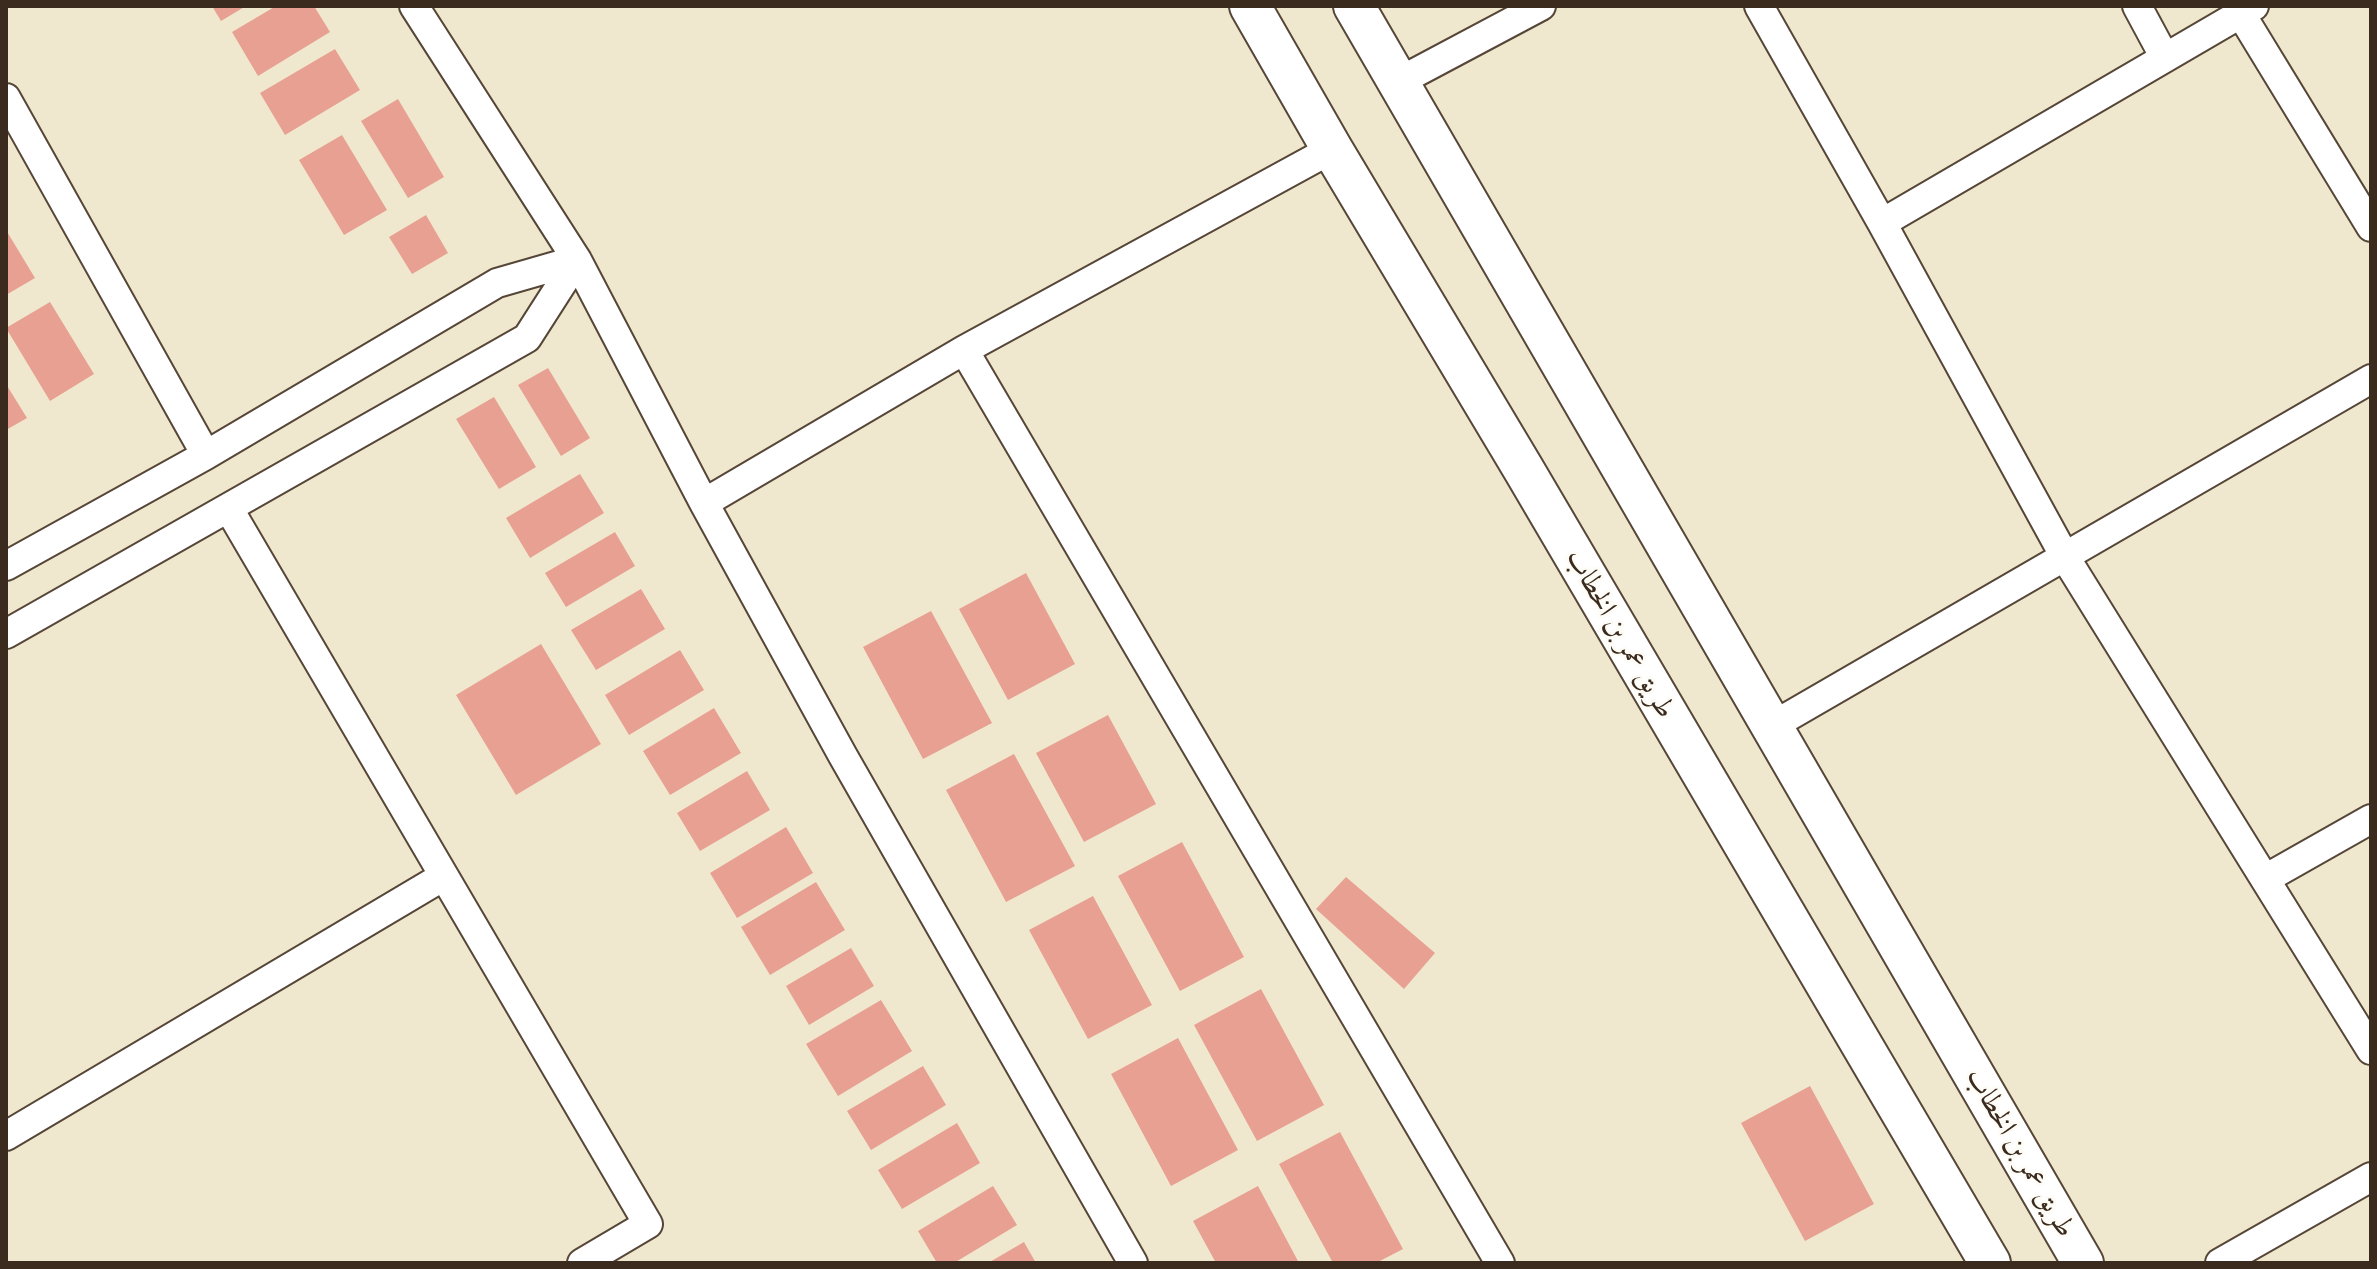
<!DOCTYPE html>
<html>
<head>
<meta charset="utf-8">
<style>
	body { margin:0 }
	#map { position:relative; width:2377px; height:1269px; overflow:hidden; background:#f0e8ce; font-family:"EB Garamond",serif }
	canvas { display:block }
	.frame { position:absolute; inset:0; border:8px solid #3b2a1e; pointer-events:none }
</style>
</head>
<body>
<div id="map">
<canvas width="2377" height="1269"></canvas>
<div class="frame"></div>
</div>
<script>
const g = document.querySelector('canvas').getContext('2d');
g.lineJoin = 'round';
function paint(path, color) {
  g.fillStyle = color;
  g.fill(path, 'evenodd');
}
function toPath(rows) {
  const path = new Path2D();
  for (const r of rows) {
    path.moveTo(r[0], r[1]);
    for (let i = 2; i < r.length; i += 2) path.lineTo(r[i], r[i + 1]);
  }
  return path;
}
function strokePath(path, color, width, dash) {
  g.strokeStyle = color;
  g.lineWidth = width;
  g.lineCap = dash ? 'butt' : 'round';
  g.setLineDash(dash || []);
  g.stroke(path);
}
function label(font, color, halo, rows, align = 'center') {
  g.font = font + ' "EB Garamond",Amiri,serif';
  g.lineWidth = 6;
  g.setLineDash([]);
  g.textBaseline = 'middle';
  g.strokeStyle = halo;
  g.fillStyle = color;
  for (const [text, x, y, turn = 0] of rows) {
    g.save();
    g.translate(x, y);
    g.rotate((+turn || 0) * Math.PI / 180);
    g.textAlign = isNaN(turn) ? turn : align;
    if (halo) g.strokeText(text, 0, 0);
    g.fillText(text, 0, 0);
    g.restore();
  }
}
const building = toPath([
	[212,6,246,6,221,21],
	[276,6,314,6,330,32,258,76,232,32],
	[335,49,360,90,285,135,260,93],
	[398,99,444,177,408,198,361,121],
	[342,135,387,210,344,235,299,160],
	[426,215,448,253,412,274,389,237],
	[6,230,35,278,6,295],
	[50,302,94,374,50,401,6,328],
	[548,368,590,438,561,456,518,385],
	[6,384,27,418,6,430],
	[494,397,536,467,499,489,456,419],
	[580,474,604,513,530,558,506,518],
	[615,532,635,566,566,607,545,573],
	[1026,573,1075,664,1008,700,959,609],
	[641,589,665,629,596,670,571,630],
	[931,611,992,723,923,759,863,647],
	[541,644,601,744,516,795,456,695],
	[680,650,704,690,629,735,605,695],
	[714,708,741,753,670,795,643,751],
	[1108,715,1156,804,1084,842,1036,753],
	[1014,754,1075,866,1006,902,946,790],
	[747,771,770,810,700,851,677,813],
	[786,827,813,873,737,918,710,873],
	[1182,842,1244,957,1180,991,1118,876],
	[1346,877,1435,953,1404,989,1316,909],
	[816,882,845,930,770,975,741,927],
	[1093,896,1152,1005,1088,1039,1029,930],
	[851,948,874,986,809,1025,786,986],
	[1261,989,1324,1105,1257,1141,1194,1025],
	[881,1000,912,1051,838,1096,806,1044],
	[1178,1038,1238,1150,1171,1186,1111,1074],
	[923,1066,946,1105,871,1150,847,1111],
	[1810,1086,1874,1204,1805,1241,1741,1123],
	[957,1123,980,1163,902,1209,878,1170],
	[1340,1132,1403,1249,1376,1263,1333,1263,1279,1164],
	[993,1186,1017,1225,954,1263,937,1263,918,1231],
	[1258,1186,1299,1263,1216,1263,1193,1221],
	[1024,1242,1036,1263,988,1263]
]);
const minor = toPath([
	[414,6,577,260,704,503,843,756,1133,1263],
	[1759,6,1882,223,2065,557,2371,1050],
	[2137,6,2165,58],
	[2241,14,2371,227],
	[1398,82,1541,6],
	[6,98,206,455],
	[1882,223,2254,6],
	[964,350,1500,1263],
	[704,503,964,350,1332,149],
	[229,509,648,1224,582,1263],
	[6,566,206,455,497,283,577,260],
	[6,634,527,338,577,260],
	[1772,726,2371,379],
	[2265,879,2371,819],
	[6,1136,444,876],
	[2220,1263,2371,1177]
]);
const secondary = toPath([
	[1250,6,1332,149,1524,470,1990,1263],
	[1354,6,2083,1263]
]);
const streetNames = [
	["طريق عمر بن الخطاب",1620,634,60],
	["طريق عمر بن الخطاب",2020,1153,60]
];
paint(building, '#e7a091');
strokePath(minor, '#564638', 32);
strokePath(secondary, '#564638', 44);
strokePath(minor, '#fff', 28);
strokePath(secondary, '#fff', 40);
label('28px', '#3b2a1e', '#fdfcf7', streetNames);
</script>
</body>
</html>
